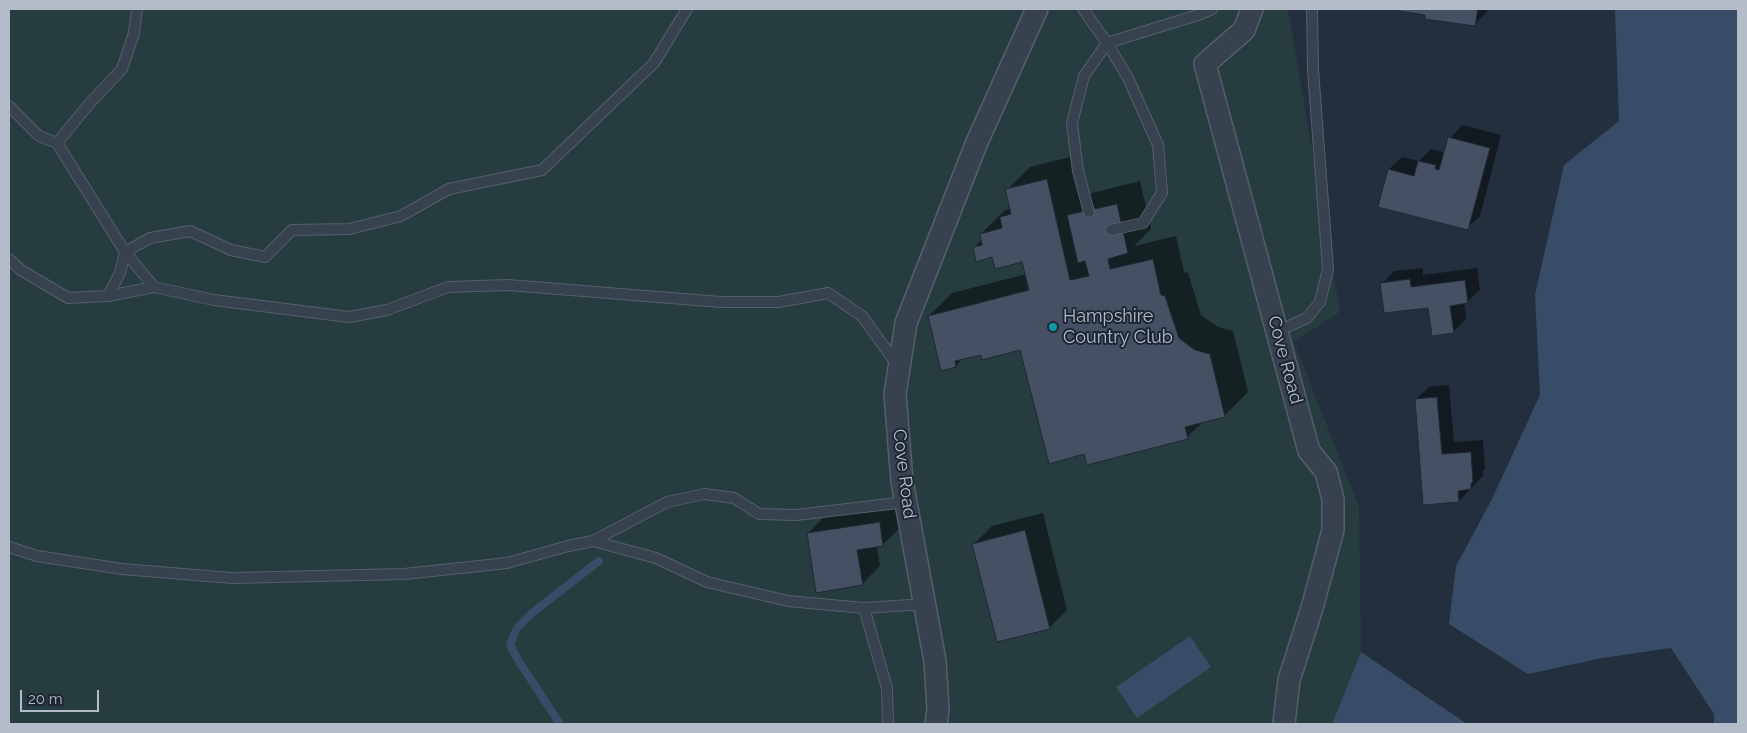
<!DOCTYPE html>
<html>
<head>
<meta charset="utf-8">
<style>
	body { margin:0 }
	#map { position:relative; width:1747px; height:733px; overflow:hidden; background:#242f3e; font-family:Raleway,sans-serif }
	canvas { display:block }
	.frame { position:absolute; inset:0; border:10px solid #b4bcc9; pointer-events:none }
	.scale { position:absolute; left:20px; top:690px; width:79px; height:22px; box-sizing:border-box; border:2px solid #b4bcc9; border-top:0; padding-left:6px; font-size:15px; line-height:18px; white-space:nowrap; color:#b4bcc9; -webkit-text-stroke:4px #1d2633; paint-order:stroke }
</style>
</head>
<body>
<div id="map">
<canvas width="1747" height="733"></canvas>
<div class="frame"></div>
<div class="scale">20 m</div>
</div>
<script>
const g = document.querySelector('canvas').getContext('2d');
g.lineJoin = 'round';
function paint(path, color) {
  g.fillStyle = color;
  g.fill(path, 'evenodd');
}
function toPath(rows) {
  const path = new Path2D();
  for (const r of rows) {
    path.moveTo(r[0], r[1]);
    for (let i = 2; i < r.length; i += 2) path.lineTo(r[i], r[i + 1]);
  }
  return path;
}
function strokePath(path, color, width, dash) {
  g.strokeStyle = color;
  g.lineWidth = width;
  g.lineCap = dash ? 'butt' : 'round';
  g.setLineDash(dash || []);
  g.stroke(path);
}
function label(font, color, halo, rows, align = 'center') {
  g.font = font + ' Raleway,sans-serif';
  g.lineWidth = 4;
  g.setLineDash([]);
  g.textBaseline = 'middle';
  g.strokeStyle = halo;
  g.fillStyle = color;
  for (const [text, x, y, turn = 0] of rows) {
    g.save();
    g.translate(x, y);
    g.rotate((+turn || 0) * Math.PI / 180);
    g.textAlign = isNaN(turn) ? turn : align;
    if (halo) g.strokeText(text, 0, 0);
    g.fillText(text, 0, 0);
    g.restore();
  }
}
const green = toPath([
	[9,9,1288,9,1340,312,1294,342,1359,507,1361,652,1332,724,9,724]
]);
const water = toPath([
	[1615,9,1738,9,1738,724,1714,724,1714,714,1671,648,1602,658,1528,674,1449,624,1456,566,1492,499,1540,395,1535,295,1564,165,1619,121],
	[1190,636,1211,667,1137,718,1116,687],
	[1361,652,1467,724,1332,724]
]);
const shadow = toPath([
	[1394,9,1488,9,1487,12,1475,24],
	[1462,125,1501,135,1480,216,1467,228,1380,206,1389,169,1402,157,1419,161,1431,149,1444,152,1450,138],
	[1070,157,1081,203,1092,193,1140,181,1151,229,1134,246,1176,236,1184,272,1188,273,1201,315,1218,327,1233,331,1248,392,1225,415,1204,421,1187,437,1085,453,1021,349,982,353,964,357,956,366,929,316,952,293,1027,274,1023,260,993,256,974,248,982,239,981,234,1004,211,1011,208,1007,190,1030,167],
	[1423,268,1423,275,1477,268,1480,290,1467,302,1464,303,1466,319,1453,332,1429,306,1382,284,1394,271],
	[1449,385,1454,442,1483,440,1485,469,1483,471,1483,476,1459,501,1416,399,1429,387],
	[898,504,901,527,882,545,877,546,880,566,862,584,808,533,826,515],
	[1043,513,1067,610,1049,628,974,544,992,526]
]);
const stream = toPath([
	[560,724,518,660,510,645,517,628,532,613,599,561]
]);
const building = toPath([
	[1393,9,1478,9,1475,26,1425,19,1425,15,1393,10,1393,9],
	[1448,137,1490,148,1468,230,1378,207,1388,169,1414,176,1418,161,1436,165,1435,169,1439,170,1448,137],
	[1047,179,1070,280,1089,276,1085,261,1078,263,1067,215,1117,204,1128,253,1108,259,1110,269,1153,259,1161,295,1165,296,1179,338,1195,350,1210,354,1225,417,1185,427,1188,439,1087,465,1084,454,1049,464,1020,350,982,360,981,355,955,361,956,367,941,371,928,316,1029,290,1022,262,995,269,992,257,976,262,973,247,982,245,980,234,1002,228,1000,217,1011,214,1005,189,1047,179],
	[1410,279,1411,287,1465,280,1468,303,1450,306,1454,333,1432,336,1428,308,1384,313,1380,283,1410,279],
	[1437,397,1442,454,1471,452,1473,483,1471,483,1471,489,1458,491,1459,502,1423,505,1415,399,1437,397],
	[880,522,883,546,857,550,863,585,816,593,807,533,880,522],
	[1025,530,1050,629,997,642,972,544,1025,530]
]);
const lane = toPath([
	[1083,9,1107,43,1128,78,1158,145,1162,193,1143,223,1111,230],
	[9,106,39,136,57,143,125,252,154,287],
	[57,143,89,104,122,69,134,33,137,9],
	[1089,212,1078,171,1072,123,1084,76,1107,43,1201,14,1212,9],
	[9,259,21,270,68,298,108,296,154,287,214,300,349,317,387,310,448,287,508,285,721,302,779,302,828,293,862,316,898,366],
	[108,296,120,273,125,252,150,238,190,231,231,250,265,257,292,230,349,229,401,216,449,189,542,170,654,63,687,9],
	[1278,331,1307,318,1320,302,1328,269,1313,70,1312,9],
	[593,541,667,502,704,494,734,498,759,514,796,515,906,502],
	[9,547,37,556,122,569,232,578,404,574,507,563,568,546,593,541,656,558,707,582,788,601,864,608,925,604],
	[864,608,887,688,888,724]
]);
const street = toPath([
	[1252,9,1244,30,1205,64,1309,451,1326,472,1333,499,1333,530,1312,608,1289,680,1284,724],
	[936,724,938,709,935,661,902,481,895,394,906,323,977,142,1037,9]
]);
const markers = [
	[1053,327,5,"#0f9aa8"]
];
const poiNames = [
	["Hampshire",1063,317],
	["Country Club",1063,338]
];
const streetNames = [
	["Cove Road",1285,360,75],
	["Cove Road",904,474,83]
];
paint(green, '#263c3f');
paint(water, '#394c67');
paint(shadow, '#0007');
strokePath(stream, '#394c67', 8);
paint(building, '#455162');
strokePath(building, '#1f2835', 1);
strokePath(lane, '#565f6c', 12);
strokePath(street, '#565f6c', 24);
strokePath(lane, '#38414e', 10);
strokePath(street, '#38414e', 21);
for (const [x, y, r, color] of markers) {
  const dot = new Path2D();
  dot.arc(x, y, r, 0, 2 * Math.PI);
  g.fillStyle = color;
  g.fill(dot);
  strokePath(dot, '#1d2633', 2);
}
label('18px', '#b4bcc9', '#1d2633', poiNames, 'left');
label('18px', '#b4bcc9', '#1d2633', streetNames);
</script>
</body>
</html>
